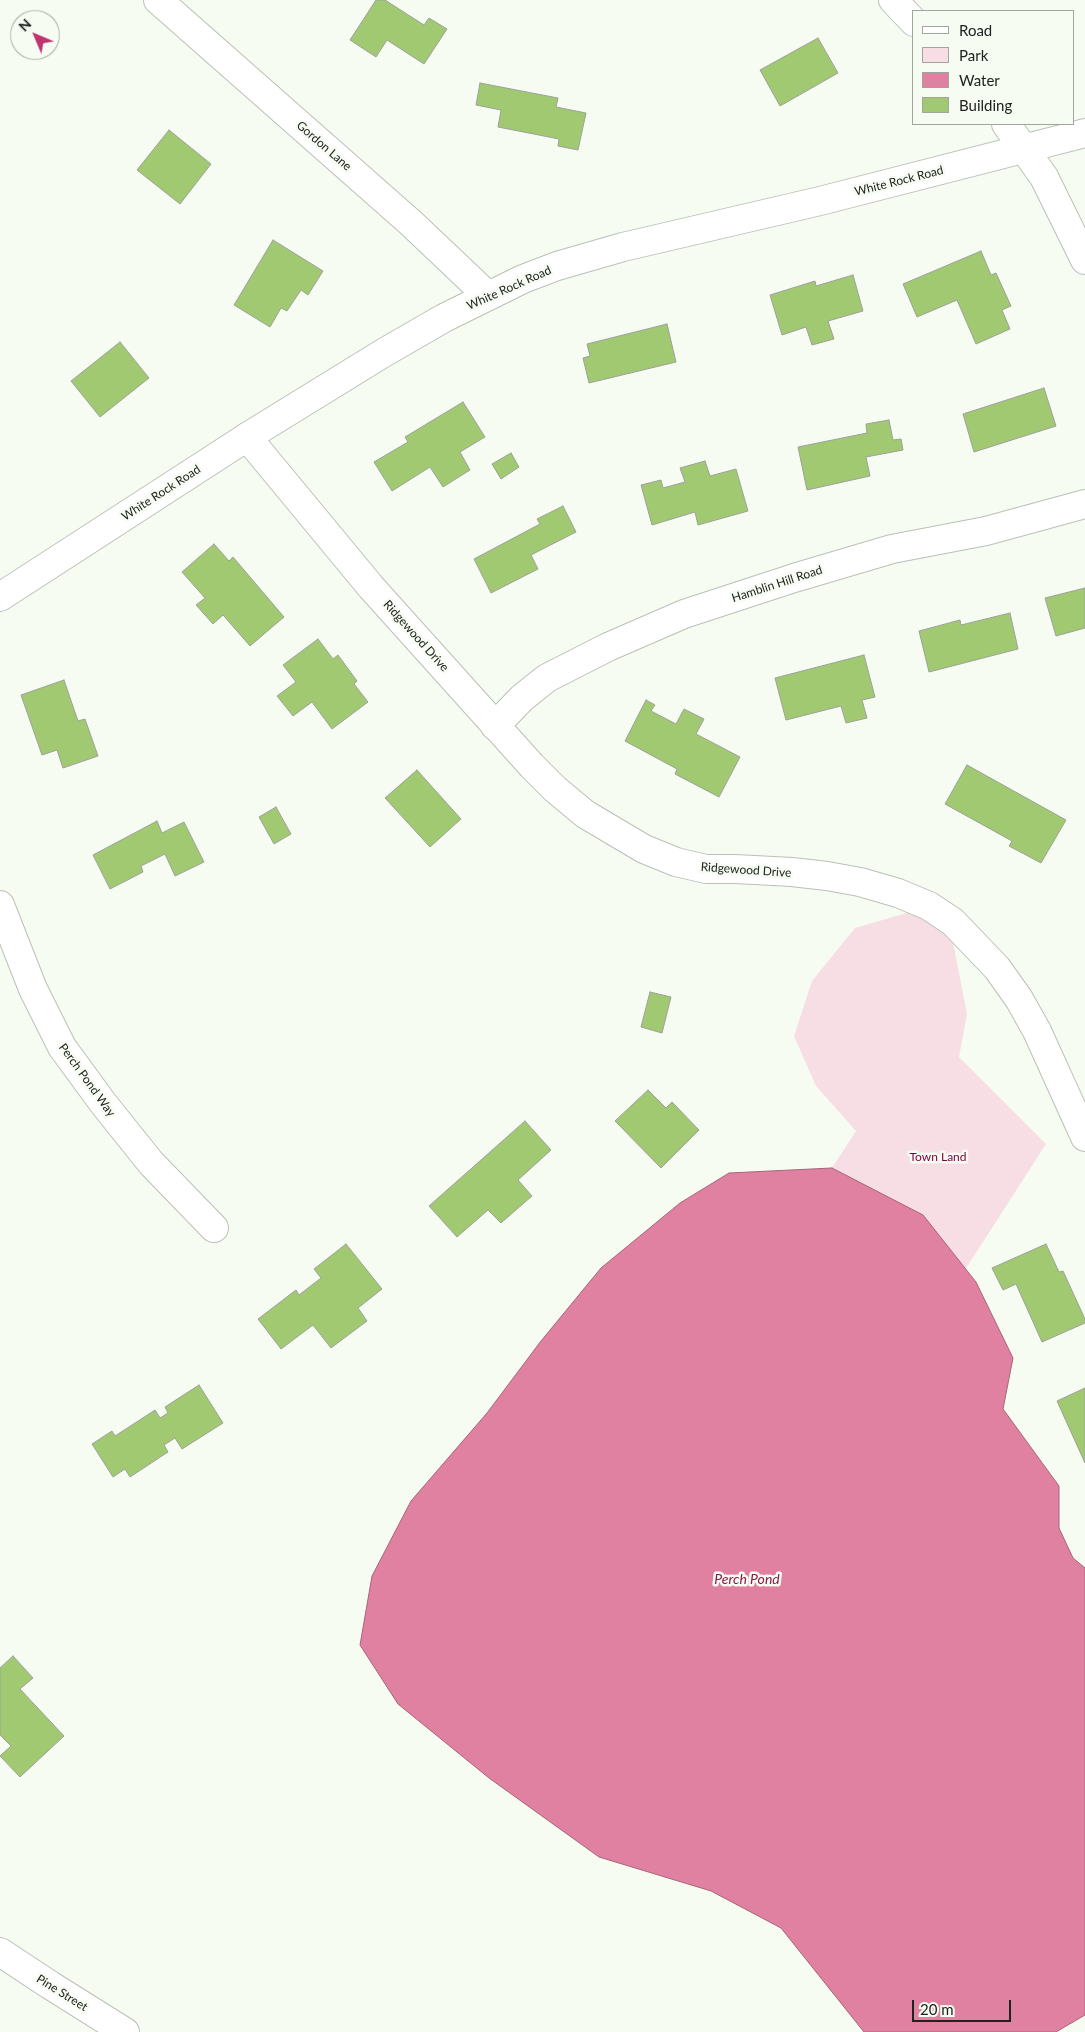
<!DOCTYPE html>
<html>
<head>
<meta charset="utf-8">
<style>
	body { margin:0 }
	#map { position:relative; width:1085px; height:2032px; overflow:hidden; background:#f7fcf3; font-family:Lato,sans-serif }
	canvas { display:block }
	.legend { position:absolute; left:912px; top:10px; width:162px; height:115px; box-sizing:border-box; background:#f7fcf3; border:1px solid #a1a59e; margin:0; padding:6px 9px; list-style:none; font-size:15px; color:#20221f }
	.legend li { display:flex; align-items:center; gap:10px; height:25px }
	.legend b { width:25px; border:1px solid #a1a59e }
	.north { position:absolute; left:10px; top:10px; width:50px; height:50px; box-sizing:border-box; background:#f7fcf3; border:1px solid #a1a59e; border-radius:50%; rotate:315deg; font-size:14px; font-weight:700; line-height:20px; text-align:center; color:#20221f }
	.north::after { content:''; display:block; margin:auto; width:18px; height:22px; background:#bf356f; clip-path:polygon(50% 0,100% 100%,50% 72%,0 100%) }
	.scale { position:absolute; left:912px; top:2000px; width:99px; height:22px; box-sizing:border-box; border:2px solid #20221f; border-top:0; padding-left:6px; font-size:15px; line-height:18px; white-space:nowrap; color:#20221f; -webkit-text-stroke:4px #f7fcf3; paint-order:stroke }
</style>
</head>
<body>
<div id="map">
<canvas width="1085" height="2032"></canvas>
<ul class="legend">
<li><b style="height:6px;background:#fff"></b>Road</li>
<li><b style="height:14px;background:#f7dde4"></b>Park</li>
<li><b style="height:14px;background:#e181a1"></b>Water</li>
<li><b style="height:14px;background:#a0c972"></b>Building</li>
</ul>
<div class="north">N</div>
<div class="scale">20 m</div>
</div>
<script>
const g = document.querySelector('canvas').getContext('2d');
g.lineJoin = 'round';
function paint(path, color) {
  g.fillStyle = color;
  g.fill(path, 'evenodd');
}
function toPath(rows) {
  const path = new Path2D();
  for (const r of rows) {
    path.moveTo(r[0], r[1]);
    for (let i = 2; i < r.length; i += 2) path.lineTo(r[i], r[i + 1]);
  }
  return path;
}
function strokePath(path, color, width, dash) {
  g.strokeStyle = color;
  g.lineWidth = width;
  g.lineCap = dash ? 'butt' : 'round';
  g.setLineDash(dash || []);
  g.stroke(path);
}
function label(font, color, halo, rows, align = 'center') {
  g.font = font + ' Lato,sans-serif';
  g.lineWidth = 5;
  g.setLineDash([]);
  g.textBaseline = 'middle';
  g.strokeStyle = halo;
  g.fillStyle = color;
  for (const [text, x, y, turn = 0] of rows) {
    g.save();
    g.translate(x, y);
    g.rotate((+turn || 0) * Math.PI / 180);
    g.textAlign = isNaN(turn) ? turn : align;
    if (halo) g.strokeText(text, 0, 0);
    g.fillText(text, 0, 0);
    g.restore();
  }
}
const green = toPath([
	[910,912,951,932,967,1014,959,1057,1046,1144,916,1346,837,1170,832,1168,856,1131,816,1086,794,1036,812,981,855,928]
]);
const water = toPath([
	[832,1168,923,1215,976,1282,1013,1358,1003,1409,1059,1486,1059,1528,1073,1558,1085,1568,1085,2015,1056,2032,864,2032,781,1928,711,1891,599,1857,489,1778,398,1704,360,1645,372,1576,411,1501,487,1413,541,1341,601,1268,680,1203,729,1173,832,1168]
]);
const building = toPath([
	[376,0,385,0,424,25,429,18,447,29,424,64,387,40,376,57,350,40,376,0],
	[818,38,838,73,780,106,760,70,818,38],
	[480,83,558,98,556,107,586,113,578,150,558,146,559,139,498,127,501,110,476,105,480,83],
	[169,130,211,164,180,204,137,170,169,130],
	[273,240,323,271,308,295,301,290,287,311,281,308,270,327,234,305,273,240],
	[981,251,991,275,996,273,1011,306,1002,310,1010,329,976,344,957,300,917,317,903,284,981,251],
	[853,275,863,311,828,321,834,339,812,345,806,327,782,335,770,295,815,281,816,286,853,275],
	[667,324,676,362,589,383,583,358,590,356,587,344,667,324],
	[120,342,149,378,100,417,71,381,120,342],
	[1044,388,1056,426,974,452,963,414,1044,388],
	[463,402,485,437,460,452,470,470,443,487,430,467,392,491,374,462,408,442,405,437,463,402],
	[889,420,893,440,901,439,903,450,866,457,870,476,807,490,798,447,867,433,866,424,889,420],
	[511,453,519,467,501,479,492,464,511,453],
	[705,461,710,476,736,469,748,511,698,525,695,512,652,525,641,485,661,480,663,488,685,482,680,468,705,461],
	[563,506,576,532,531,555,538,569,491,593,474,559,540,524,537,519,563,506],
	[214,544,229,561,233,557,284,617,250,646,223,615,213,624,196,605,205,598,182,572,214,544],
	[1085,588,1085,628,1056,636,1045,598,1085,588],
	[1010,613,1018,649,929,672,919,631,960,620,961,625,1010,613],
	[318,639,333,659,338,655,357,681,354,684,368,702,332,729,312,702,293,716,277,696,296,682,283,665,318,639],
	[864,655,875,697,862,700,867,718,846,723,841,706,786,720,775,678,864,655],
	[64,680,78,721,85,719,98,756,63,768,57,750,42,755,21,695,64,680],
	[646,700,655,705,651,711,676,724,684,709,704,719,696,734,740,757,719,797,675,774,677,769,625,741,646,700],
	[967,765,1066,820,1041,863,1009,846,1012,841,945,804,967,765],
	[417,770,461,819,430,847,385,798,417,770],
	[276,807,291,834,274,844,259,817,276,807],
	[157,821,162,833,184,822,204,862,175,876,165,854,141,866,143,872,110,889,93,855,157,821],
	[650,992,671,997,662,1033,641,1027,650,992],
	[648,1090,666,1108,672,1102,699,1130,661,1168,615,1121,648,1090],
	[525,1121,551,1150,518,1180,532,1196,501,1223,488,1210,457,1237,429,1206,525,1121],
	[346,1244,382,1289,358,1308,367,1321,331,1348,313,1325,281,1349,258,1319,296,1290,299,1295,321,1278,314,1269,346,1244],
	[1046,1244,1059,1272,1063,1271,1085,1319,1085,1323,1042,1342,1016,1284,1003,1290,992,1268,1046,1244],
	[199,1385,223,1423,182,1449,175,1438,164,1445,168,1452,130,1477,125,1469,113,1477,92,1444,112,1431,115,1436,155,1410,160,1418,168,1413,165,1407,199,1385],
	[1085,1388,1085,1463,1057,1401,1085,1388],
	[13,1656,33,1678,20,1689,64,1736,20,1777,0,1756,11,1746,0,1735,0,1668,13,1656]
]);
const street = toPath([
	[158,0,411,223,488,296],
	[247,437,371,587,532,766,555,789,585,814,644,849,676,862,706,869,735,869,792,872,827,876,860,882,898,893,929,906,953,922,997,968,1019,999,1037,1031,1085,1137],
	[495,726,522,698,547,678,608,647,684,614,794,578,892,549,986,531,1085,504],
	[0,905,33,989,62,1047,103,1103,151,1163,214,1228],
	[0,1952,50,1985,125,2032]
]);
const secondary = toPath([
	[893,0,914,22],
	[1006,124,1044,177,1085,260],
	[0,597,247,437,385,352,444,318,523,279,557,266,623,247,820,201,1085,133]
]);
const streetNames = [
	["Gordon Lane",324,146,41],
	["White Rock Road",899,181,-14],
	["White Rock Road",509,288,-24],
	["White Rock Road",161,493,-33],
	["Hamblin Hill Road",777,584,-18],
	["Ridgewood Drive",416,636,48],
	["Ridgewood Drive",746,870,4],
	["Perch Pond Way",87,1080,54],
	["Pine Street",62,1993,32]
];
const parkNames = [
	["Town Land",938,1157]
];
const waterNames = [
	["Perch Pond",747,1579]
];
paint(green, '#f7dde4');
paint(water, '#e181a1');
strokePath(water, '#a7647a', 1);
paint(building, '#a0c972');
strokePath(building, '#9da199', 1);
strokePath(street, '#bbc0b7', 30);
strokePath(secondary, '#bbc0b7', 30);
strokePath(street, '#fff', 28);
strokePath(secondary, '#fff', 28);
label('12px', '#20221f', '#f7fcf3', streetNames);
label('12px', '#7a003e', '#f7fcf3', parkNames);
label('italic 14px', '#8b194b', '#f7fcf3', waterNames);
</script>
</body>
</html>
